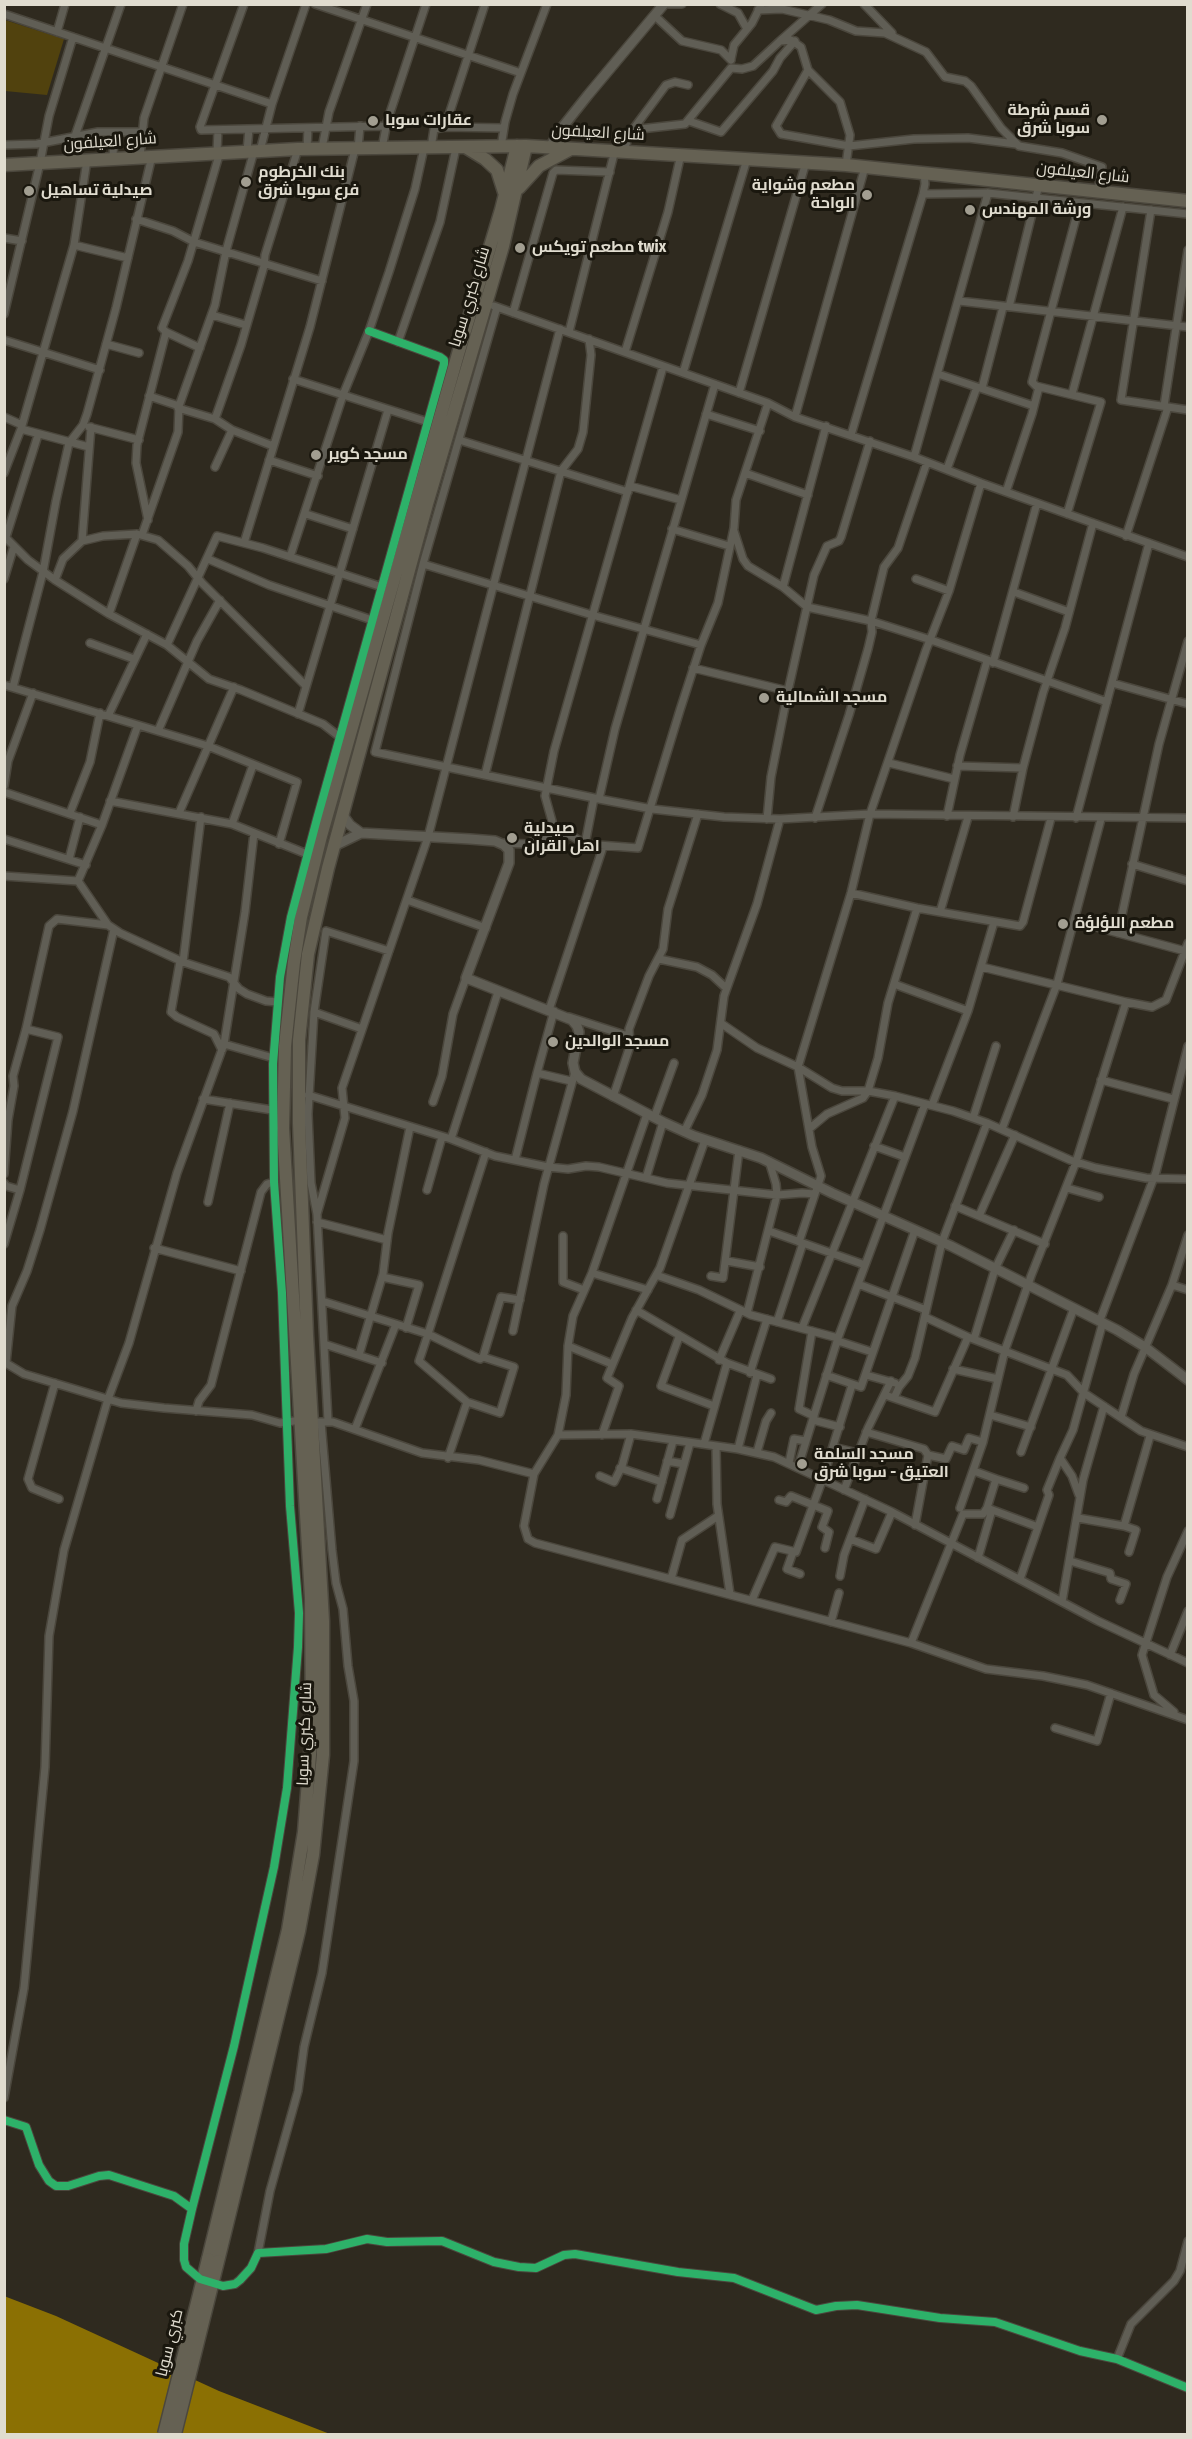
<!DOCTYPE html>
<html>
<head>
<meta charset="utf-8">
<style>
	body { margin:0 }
	#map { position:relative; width:1192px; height:2439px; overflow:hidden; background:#2f2a1f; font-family:"Fira Sans Condensed",sans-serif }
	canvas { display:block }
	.frame { position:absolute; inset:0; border:6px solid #e0dccf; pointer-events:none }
</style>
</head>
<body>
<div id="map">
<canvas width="1192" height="2439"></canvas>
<div class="frame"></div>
</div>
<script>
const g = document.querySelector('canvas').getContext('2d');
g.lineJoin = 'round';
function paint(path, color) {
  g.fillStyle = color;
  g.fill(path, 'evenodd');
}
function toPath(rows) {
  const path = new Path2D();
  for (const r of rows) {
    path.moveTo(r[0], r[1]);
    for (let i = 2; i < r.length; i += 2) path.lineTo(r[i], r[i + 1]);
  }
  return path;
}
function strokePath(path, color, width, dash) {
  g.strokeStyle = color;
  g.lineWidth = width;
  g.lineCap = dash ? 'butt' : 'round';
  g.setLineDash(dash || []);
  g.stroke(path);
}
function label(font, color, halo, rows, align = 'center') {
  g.font = font + ' "Fira Sans Condensed",Cairo,sans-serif';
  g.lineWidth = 6;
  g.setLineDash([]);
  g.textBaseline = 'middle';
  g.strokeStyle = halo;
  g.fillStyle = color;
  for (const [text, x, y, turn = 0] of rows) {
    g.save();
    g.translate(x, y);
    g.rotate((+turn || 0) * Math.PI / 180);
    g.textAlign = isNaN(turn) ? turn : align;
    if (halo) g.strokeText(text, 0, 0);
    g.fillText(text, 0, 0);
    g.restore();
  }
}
const green = toPath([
	[5,20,64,39,47,95,5,91]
]);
const water = toPath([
	[4,2296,56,2316,219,2391,330,2434,5,2434]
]);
const street = toPath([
	[244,4,200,127,201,130,386,126],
	[315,4,521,73],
	[668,4,682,4],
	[720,4,738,13,747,29],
	[864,4,892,33],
	[758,10,782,9,829,20,856,31,885,33,926,52,945,77,965,81,971,86,1001,128,1019,146,1062,153,1102,167,1098,191],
	[4,14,272,104],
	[655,16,682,41,721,50,731,60],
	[57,32,65,4],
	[780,41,822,4],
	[731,59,734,45,752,23,760,7],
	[808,70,776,126,781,134,849,146,914,139,968,138,1016,144],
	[689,121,721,132,773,71,780,58,795,41],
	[445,127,504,128],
	[634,128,666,85,675,82,688,85],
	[75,136,121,4],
	[4,145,37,144,98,132,141,132],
	[501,147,505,122,513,94,547,4],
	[322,148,329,112,367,4],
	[382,148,387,122,426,4],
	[431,148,434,129,445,127,485,4],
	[307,149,308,128],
	[358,149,360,126],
	[624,150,631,130,685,124,731,68,742,69,753,66,780,41,791,40,801,47,808,70,840,102,850,135,846,165],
	[247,151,249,129],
	[260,151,272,104,306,4],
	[217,152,218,130],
	[140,157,144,118,183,4],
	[113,158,114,132],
	[923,194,988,193,1188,214],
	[1151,210,1121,400,1188,410],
	[136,219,173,231,194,242,322,281],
	[4,238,22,241],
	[74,245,128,258],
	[959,301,1188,327],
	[494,306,768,403,795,417,914,457,981,483,1188,557],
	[497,307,423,564,375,752,599,799,652,809,724,817,780,819,870,814,1188,818],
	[1009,307,1039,185],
	[513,313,553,173,556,170,610,172],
	[4,314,40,163,49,116,73,37],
	[212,315,246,325],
	[166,332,200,348],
	[569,332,615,150],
	[4,340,100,370],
	[398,342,440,222,456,148],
	[106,344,139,353],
	[625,352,668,212,681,154],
	[683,373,747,159],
	[938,374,1034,406],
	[293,379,428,422],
	[982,388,1003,307],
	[739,393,806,162],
	[1072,394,1123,207],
	[149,396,179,406],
	[1164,406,1188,250],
	[178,408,215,419,232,430,273,446],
	[706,414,760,431],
	[4,417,22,425],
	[795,417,865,167],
	[215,419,241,345,264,266,265,255,298,149],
	[89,427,139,440],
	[21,429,89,447],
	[851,435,923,194,925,184,924,173],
	[459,440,628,492],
	[914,457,988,193],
	[269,460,318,476],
	[215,467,232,430],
	[947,469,977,387],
	[4,473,21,429,74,245,87,160],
	[745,473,808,495],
	[630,486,681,500],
	[1006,492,1032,414,1039,387],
	[306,514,353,529],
	[1067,514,1101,402,1036,386,1032,382,1080,203],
	[148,520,136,463,137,445,166,332,162,328,188,261,220,152],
	[672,529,729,546],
	[734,531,743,559,748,566,783,587,807,607,871,621,931,640,1107,702],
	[142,535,178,432,179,406,215,305,226,251,254,151],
	[4,536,28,560,55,580,109,614,167,645,209,679,241,690,323,724,341,738],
	[1126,536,1168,407],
	[6,537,38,435],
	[82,541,91,427],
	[244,543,310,327,355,149],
	[290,557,343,395,369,331,389,272,415,189,424,148],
	[208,559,269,585,372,620],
	[423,564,592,615,701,645],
	[4,579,14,546],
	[916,579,949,591],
	[55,580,63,559,82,541,103,536,137,534,158,540,188,566,202,583,306,686],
	[783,587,826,426],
	[1014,592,1069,612],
	[109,614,137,534],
	[90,643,134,659],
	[167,645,217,536,263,548,382,587],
	[993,663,1037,503],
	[693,668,788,691,771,777,767,819],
	[1112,683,1188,704],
	[4,685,208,746,297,782,279,844],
	[13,687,43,572,56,501,69,443,83,425,87,414,116,308,152,156],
	[788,691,814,575,827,546,839,541,841,537,870,441],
	[298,714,388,410],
	[108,716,147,634],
	[158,731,197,641,220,600],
	[889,763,954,779],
	[957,766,1023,768],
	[485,775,561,471,578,449,583,432,591,355,589,339],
	[4,786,8,761,33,693],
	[4,792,102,825],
	[599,799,615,729,715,384],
	[110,801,232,824,307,854],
	[70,813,90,762,100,713],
	[179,813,234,687],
	[947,816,960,755,987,661],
	[1013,817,1023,768,1043,693,1065,628,1093,523],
	[815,818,849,715,868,649,872,632,871,621,884,567,898,548,927,462],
	[1076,818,1149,543],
	[232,824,253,765],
	[552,834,552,821,545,796,554,751,663,367],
	[4,839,86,865],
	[501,843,527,844,552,834,564,833,572,836,585,844,638,848,680,710,701,645,718,603,734,528,736,500,768,403],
	[585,844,594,798],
	[69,859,80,817],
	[1132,864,1188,881],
	[4,876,78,881],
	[78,881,108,925,120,933,183,962,229,977,239,989,247,994,266,1001,278,1002],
	[78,881,102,825,138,725],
	[851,893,917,908,1020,926,1023,922,1051,818],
	[407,900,486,928],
	[940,912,968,817],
	[1074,921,1185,951],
	[1118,933,1159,744,1188,641],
	[659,959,697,967,712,975,726,988],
	[180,961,171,1012,177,1017,214,1034,222,1050],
	[183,962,201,817],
	[982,967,1126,1002],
	[894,984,968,1011],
	[549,1010,603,847],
	[314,1012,362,1029],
	[569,1017,628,1036],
	[722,1024,757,1048,798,1067,832,1088,842,1091,868,1091,895,1096,953,1111,987,1123,1070,1160,1096,1168,1146,1178,1188,1179],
	[224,1044,270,1057],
	[537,1073,554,1011],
	[1101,1080,1173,1099],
	[308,1095,451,1139,495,1156,548,1167,568,1169,586,1166,599,1167,667,1183,777,1195,802,1193,815,1194],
	[613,1097,630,1046,629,1029,649,976,663,949,668,909,698,814],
	[203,1099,272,1110],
	[433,1102,442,1076,453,1014,466,978],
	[932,1105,968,1011,994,922],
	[654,1118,674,1063],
	[973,1118,996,1046],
	[809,1129,827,1114,863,1098,868,1091,878,1058,888,1003,917,908],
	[1002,1129,1057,984,1101,819],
	[684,1132,702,1095,717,1050,724,996,757,904,780,819],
	[451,1139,498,992],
	[874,1146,905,1157],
	[515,1160,537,1073,571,1081],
	[4,1174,8,1120,14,1086,13,1076,26,1029,49,926,57,919,108,925],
	[646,1178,663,1122],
	[4,1183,6,1186,20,1190],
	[1067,1188,1099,1197],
	[427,1190,442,1137],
	[208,1202,230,1103],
	[955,1206,1045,1244],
	[317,1214,345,1118,342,1088,428,837,560,329],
	[979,1216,1015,1135],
	[317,1222,387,1240],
	[769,1231,865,1265],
	[563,1236,563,1282,584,1290],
	[799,1242,821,1176,812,1147,798,1067,851,893,870,814,926,650,949,591,981,483],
	[4,1244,20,1190,58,1037,26,1029],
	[154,1248,241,1271],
	[727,1261,760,1267],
	[592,1273,648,1290],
	[656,1275,699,1290,751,1315,838,1338],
	[711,1276,723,1278,739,1150],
	[382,1277,419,1285,406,1328],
	[858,1284,926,1310],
	[1172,1285,1188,1290],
	[322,1301,428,1334,419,1361,467,1402,500,1413,514,1367,483,1357,480,1359,473,1356,428,1334,486,1152],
	[636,1310,727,1363,771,1379],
	[747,1313,777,1195,776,1184,769,1161],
	[925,1317,968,1337,1067,1375,1084,1393,1141,1431,1188,1447],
	[1100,1320,1156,1172,1188,1046],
	[777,1322,803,1243],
	[802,1328,895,1096],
	[513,1331,544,1184,575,1072],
	[812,1331,799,1409,814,1416],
	[679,1337,661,1386,714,1406],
	[974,1339,995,1269,1014,1230],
	[838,1341,872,1352],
	[324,1344,382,1363],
	[568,1346,612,1364],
	[359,1355,383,1274,388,1233,410,1127],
	[483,1357,501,1297,520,1300],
	[719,1360,740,1311],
	[4,1362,24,1374,121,1403,164,1408,252,1415,280,1423,301,1420],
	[6,1363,12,1306,27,1271,40,1230,73,1111,114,929],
	[953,1369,998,1379],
	[750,1373,767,1319],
	[826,1375,861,1387,915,1230],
	[866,1375,895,1383],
	[55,1383,28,1479,32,1488,59,1499],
	[885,1395,935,1412,968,1337],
	[894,1398,899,1387,908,1376,915,1358,942,1242,987,1123],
	[196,1411,199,1401,211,1385,261,1192,267,1184,274,1182],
	[990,1415,1031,1427],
	[1121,1417,1134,1374,1172,1285,1188,1235],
	[813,1420,840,1427],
	[328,1421,317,1214,311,1183,308,1114,314,1012,326,931,389,951],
	[313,1422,333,1422,422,1453,479,1460,534,1474,524,1526,528,1539,535,1543,911,1643,986,1669,1043,1676,1087,1685,1188,1720],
	[355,1429,396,1324],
	[866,1432,924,1449,928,1455,915,1525],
	[558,1435,631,1434,738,1449,774,1457,892,1512,1098,1621,1188,1663],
	[602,1435,619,1386,607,1378,632,1318,660,1268,705,1140],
	[704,1444,727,1363],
	[716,1446,717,1504,730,1594],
	[833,1447,858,1453],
	[738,1449,757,1375],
	[757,1452,766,1421,771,1413],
	[1021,1452,1074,1308],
	[928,1455,946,1459,952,1446,964,1450,969,1438,983,1442],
	[448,1458,467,1402],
	[1060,1458,1073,1430,1103,1322],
	[667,1461,684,1464],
	[789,1463,794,1439,806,1441],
	[798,1467,838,1338,925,1104],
	[620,1468,662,1482],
	[534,1474,558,1435,566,1395,568,1346,573,1316,592,1273,647,1114],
	[600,1476,614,1482,622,1466,631,1434],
	[996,1479,1024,1488],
	[844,1490,868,1428,891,1381],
	[657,1499,673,1441],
	[779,1500,786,1502,791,1496,828,1511,822,1527,829,1532,825,1548],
	[960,1508,983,1442,1005,1350,1031,1276,1076,1162,1126,1002,1152,1007,1166,1000,1188,943],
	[987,1508,1038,1527,1020,1579],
	[670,1515,690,1443],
	[1078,1518,1124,1526],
	[1038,1527,1049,1495,1047,1490,1060,1458,1072,1476,1079,1495],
	[850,1539,876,1549,892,1512],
	[793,1552,787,1569,800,1574],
	[1129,1552,1136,1530,1124,1526,1150,1436],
	[978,1558,992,1510],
	[1070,1561,1110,1573,1111,1579,1126,1584,1120,1600],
	[840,1576,844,1555,865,1499],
	[671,1579,682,1540,718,1516],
	[752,1600,775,1547,796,1552,823,1478,852,1385],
	[1062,1602,1083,1480,1104,1406],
	[831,1622,839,1593],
	[911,1643,963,1514,983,1514,987,1508,996,1479,974,1471],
	[1170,1655,1188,1611],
	[1174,1712,1154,1695,1142,1655,1167,1577,1188,1531],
	[1055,1728,1097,1741,1111,1693],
	[4,2098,24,1988,45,1767,49,1636,64,1550,108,1399,129,1343,177,1173,224,1044,245,912,254,833],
	[4,2120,26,2127,39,2165,49,2181,56,2186,68,2186,99,2176,109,2175,174,2196,192,2209,184,2244,184,2260,186,2267,200,2279,223,2286,235,2284,240,2280,251,2268,258,2253,326,2249,367,2239,387,2242,442,2241,494,2262,519,2267,536,2268,564,2255,575,2254,678,2272,734,2278,816,2310,836,2306,857,2305,940,2318,995,2322,1080,2351,1117,2359,1188,2388],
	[192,2209,234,2046,274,1867,287,1788,298,1647,299,1613,290,1506,282,1293,274,1182,273,1064,280,977,291,917,317,819,444,364,444,360,440,357,369,331],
	[258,2253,270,2191,298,2091,304,2047,322,1973,354,1761,354,1701,348,1666,343,1609,336,1583,332,1550,321,1422],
	[1117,2359,1131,2324,1174,2281,1180,2271,1188,2241]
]);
const secondary = toPath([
	[550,147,561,129,588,95,664,4],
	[342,814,350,825,361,833],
	[334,846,361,833,470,839,495,841,504,845,509,850,509,863,466,978,572,1020,577,1026,579,1032,573,1063,575,1072,581,1079,663,1122,694,1136,761,1158,832,1193,951,1246,1117,1330,1145,1347,1188,1380]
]);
const highway = toPath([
	[467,148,485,159,497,170,504,192],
	[4,165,298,149,526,146,846,165,1188,201],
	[519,188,539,166,569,150],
	[208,2259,288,1930,304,1832,312,1729,311,1598,283,1128,285,1046,294,962,301,917,321,836,458,354,501,210,517,146],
	[218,2261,299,1931,313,1855,323,1755,323,1621,307,1335,299,1123,299,1040,308,954,328,868,427,504,503,246,526,146]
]);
const highwayBridge = toPath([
	[164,2434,208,2259],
	[175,2434,218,2261]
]);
const cycleway = toPath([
	[4,2120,26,2127,39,2165,49,2181,56,2186,68,2186,99,2176,109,2175,174,2196,192,2209,184,2244,184,2260,186,2267,200,2279,223,2286,235,2284,240,2280,251,2268,258,2253,326,2249,367,2239,387,2242,442,2241,494,2262,519,2267,536,2268,564,2255,575,2254,678,2272,734,2278,816,2310,836,2306,857,2305,940,2318,995,2322,1080,2351,1117,2359,1188,2388],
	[192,2209,234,2046,274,1867,287,1788,298,1647,299,1613,290,1506,282,1293,274,1182,273,1064,280,977,291,917,317,819,444,364,444,360,440,357,369,331]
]);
const markers = [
	[1102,120,6,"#a29e91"],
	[373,121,6,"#a29e91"],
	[246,182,6,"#a29e91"],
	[29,191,6,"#a29e91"],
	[867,195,6,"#a29e91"],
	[970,210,6,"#a29e91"],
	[520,248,6,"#a29e91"],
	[316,455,6,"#a29e91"],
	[764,698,6,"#a29e91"],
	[512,838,6,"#a29e91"],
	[1063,924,6,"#a29e91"],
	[553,1042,6,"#a29e91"],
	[802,1464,6,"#a29e91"]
];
const poiNames = [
	["قسم شرطة",1090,111,"right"],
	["سوبا شرق",1090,129,"right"],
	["عقارات سوبا",385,121],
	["بنك الخرطوم",258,173],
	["فرع سوبا شرق",258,191],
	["مطعم وشواية",855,186,"right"],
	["الواحة",855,204,"right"],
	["صيدلية تساهيل",41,191],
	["ورشة المهندس",982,210],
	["مطعم تويكس twix",532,248],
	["مسجد كوير",328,455],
	["مسجد الشمالية",776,698],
	["صيدلية",524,829],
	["اهل القران",524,847],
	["مطعم اللؤلؤة",1075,924],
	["مسجد الوالدين",565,1042],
	["مسجد السلمة",814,1455],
	["العتيق - سوبا شرق",814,1473]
];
const streetNames = [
	["شارع العيلفون",598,133,3],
	["شارع العيلفون",110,142,-4],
	["شارع العيلفون",1083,173,6],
	["شارع كبري سوبا",470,297,-73],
	["شارع كبري سوبا",305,1734,-88],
	["كبري سوبا",170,2343,-76]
];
paint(green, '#51420e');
paint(water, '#8b7003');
strokePath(street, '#4b473d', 10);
strokePath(secondary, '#4b473d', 12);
strokePath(highway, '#4b473d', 15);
strokePath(street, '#605e55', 7);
strokePath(secondary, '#605e55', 9);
strokePath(highway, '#656153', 12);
strokePath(highwayBridge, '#4b473d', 15, []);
strokePath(highwayBridge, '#656153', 12);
strokePath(cycleway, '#2db169', 8);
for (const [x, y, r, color] of markers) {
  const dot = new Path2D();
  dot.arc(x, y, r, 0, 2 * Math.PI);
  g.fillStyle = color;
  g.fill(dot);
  strokePath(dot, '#1a170e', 2);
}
label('bold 16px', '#e0dccf', '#1a170e', poiNames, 'left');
label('16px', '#e0dccf', '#1a170e', streetNames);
</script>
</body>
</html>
